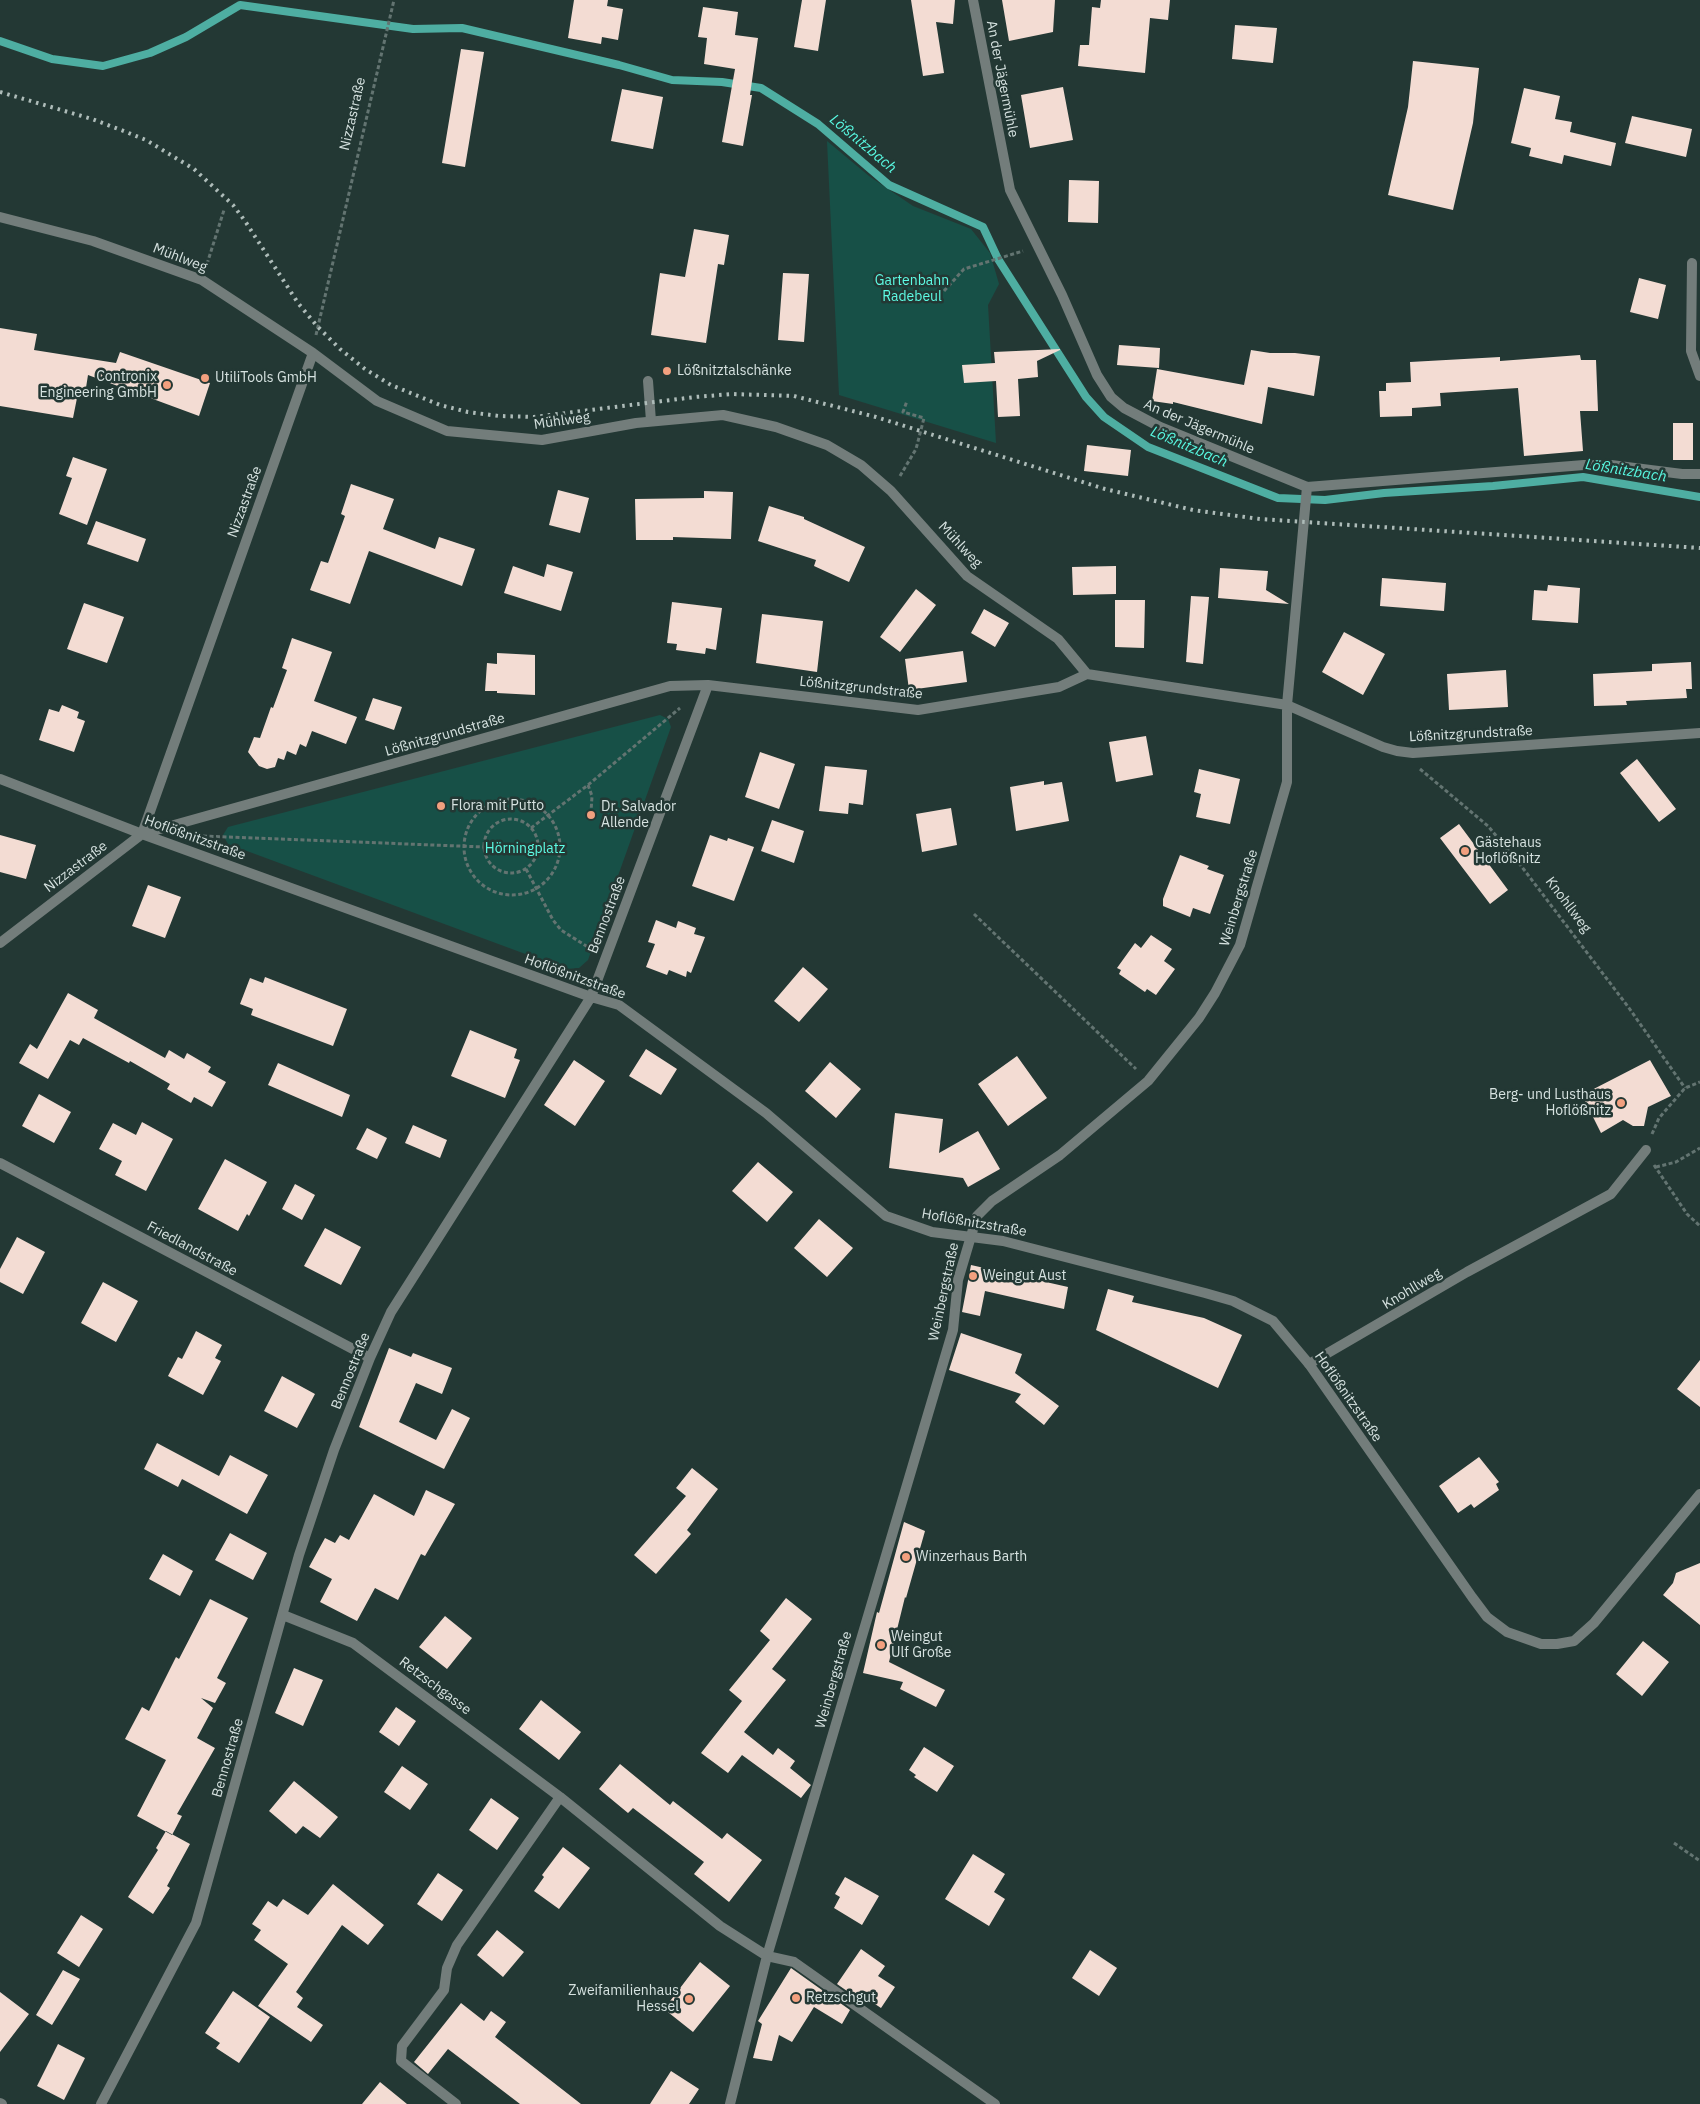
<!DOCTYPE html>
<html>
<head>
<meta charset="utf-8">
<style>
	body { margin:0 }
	canvas { display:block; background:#233834 }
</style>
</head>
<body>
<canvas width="1700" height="2104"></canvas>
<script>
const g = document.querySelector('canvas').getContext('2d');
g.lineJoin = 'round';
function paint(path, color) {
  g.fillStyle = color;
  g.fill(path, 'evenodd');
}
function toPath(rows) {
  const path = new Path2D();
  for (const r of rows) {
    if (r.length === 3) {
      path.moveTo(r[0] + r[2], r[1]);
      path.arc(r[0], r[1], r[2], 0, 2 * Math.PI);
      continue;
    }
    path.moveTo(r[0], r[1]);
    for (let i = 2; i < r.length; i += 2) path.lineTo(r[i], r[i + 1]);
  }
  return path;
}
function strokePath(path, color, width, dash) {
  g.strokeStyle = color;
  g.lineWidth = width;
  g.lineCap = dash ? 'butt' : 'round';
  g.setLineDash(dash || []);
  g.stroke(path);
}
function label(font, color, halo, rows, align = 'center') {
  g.font = font + ' "IBM Plex Sans",sans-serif';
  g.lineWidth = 5;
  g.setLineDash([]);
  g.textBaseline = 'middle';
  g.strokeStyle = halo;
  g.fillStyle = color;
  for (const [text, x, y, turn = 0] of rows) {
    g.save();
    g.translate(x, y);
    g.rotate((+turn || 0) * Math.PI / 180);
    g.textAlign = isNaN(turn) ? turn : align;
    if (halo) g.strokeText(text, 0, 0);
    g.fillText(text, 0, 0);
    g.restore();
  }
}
const green = toPath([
	[827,141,869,176,913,206,971,229,990,253,999,284,988,305,996,443,839,395],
	[660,715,668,719,671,727,588,960,579,968,566,969,228,844,223,835,228,827]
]);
const stream = toPath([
	[0,41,52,59,103,66,150,53,186,37,240,5,413,29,462,28,619,65,672,80,722,82,761,88,818,124,889,185,983,227,998,259,1086,397,1104,417,1148,447,1278,498,1325,500,1384,493,1493,486,1583,477,1700,497]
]);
const building = toPath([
	[574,0,608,0,607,6,623,9,618,40,602,37,601,44,568,38],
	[802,0,826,0,818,51,794,47],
	[911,0,955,0,953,24,936,22,944,73,923,76],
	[1002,0,1055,0,1053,32,1009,41],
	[1101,0,1170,0,1168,20,1150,18,1145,73,1078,66,1080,45,1089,45,1092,7,1100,8],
	[703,7,738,12,735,35,758,38,750,95,752,95,743,146,722,142,735,69,704,64,707,38,698,37],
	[1235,25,1277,28,1273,63,1232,59],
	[461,49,484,52,465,167,442,163],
	[1413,61,1479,68,1473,123,1453,210,1388,195,1408,107],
	[1063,87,1073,140,1030,148,1021,95],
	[1524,88,1560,96,1555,119,1572,122,1570,132,1616,143,1611,166,1564,155,1562,164,1529,156,1531,148,1511,143],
	[622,89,663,97,653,149,611,141],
	[1632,116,1692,129,1686,157,1625,143],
	[1069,180,1099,181,1098,223,1068,222],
	[694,229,729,235,724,265,718,264,706,343,651,335,660,273,685,277],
	[783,273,809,274,804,342,778,340],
	[1639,278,1666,285,1658,319,1630,312],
	[0,328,37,334,34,350,116,363,120,352,210,383,199,416,88,375,85,394,78,393,73,418,0,406],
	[1119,345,1160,348,1159,368,1117,365],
	[1060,349,1060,350,1037,361,1038,377,1018,379,1020,416,998,417,996,381,964,383,962,365,995,363,994,352],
	[1251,350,1270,353,1295,353,1320,356,1314,396,1268,387,1262,424,1173,402,1173,404,1152,401,1157,369,1244,385],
	[1580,355,1581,360,1596,360,1598,411,1580,411,1583,451,1524,456,1518,388,1440,393,1441,406,1412,408,1412,416,1380,417,1379,391,1386,391,1386,383,1411,382,1410,362,1500,357,1500,361],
	[1673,423,1693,423,1693,460,1673,460],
	[1087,445,1131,450,1128,476,1084,471],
	[73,457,107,469,87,525,59,514,72,478,66,476],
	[351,484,394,499,383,529,435,549,439,537,475,549,462,586,369,551,350,604,310,590,321,561,328,563,345,516,341,514],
	[558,490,589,498,580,533,549,525],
	[704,491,733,492,731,539,673,537,673,540,636,540,635,499,704,498],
	[769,506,804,517,804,519,865,547,849,582,814,566,816,560,758,541],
	[96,521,146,539,138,562,87,544],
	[547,564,573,572,561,611,504,593,513,566,544,577],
	[1116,566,1116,594,1073,595,1072,567],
	[1220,568,1268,571,1266,590,1289,604,1218,598],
	[1382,578,1446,583,1444,611,1380,606],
	[1548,585,1580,588,1578,623,1532,620,1534,590,1547,591],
	[916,589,936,605,900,652,880,637],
	[1191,596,1209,597,1203,664,1186,662],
	[1115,600,1145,600,1144,648,1115,647],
	[672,602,722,608,716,650,706,648,705,654,676,650,677,644,667,643],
	[84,603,124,617,107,663,67,649],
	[984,609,1009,623,995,647,971,633],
	[762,614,823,621,817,672,756,663],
	[1344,632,1385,654,1363,695,1322,672],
	[292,638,332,652,314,701,357,717,346,744,312,731,306,747,300,744,296,755,287,751,284,760,278,758,275,767,267,769,259,766,248,752,254,737,260,738,271,707,273,708,287,670,282,668],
	[963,651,967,682,909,690,905,659],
	[497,653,535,655,535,695,497,693,497,691,485,691,487,663,497,664],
	[1691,662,1692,689,1686,689,1687,698,1626,701,1627,705,1594,706,1593,674,1652,671,1652,664],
	[1506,670,1508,707,1449,710,1447,674],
	[373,698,402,707,394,730,365,720],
	[62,705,79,712,77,718,85,721,74,752,39,740,49,709,59,712],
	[1146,736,1153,775,1116,782,1109,742],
	[760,752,795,764,779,809,745,797],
	[1637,759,1676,809,1659,822,1620,773],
	[825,766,867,770,863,805,849,803,848,814,819,811],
	[1199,769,1240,779,1230,824,1196,817,1201,794,1194,792],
	[1044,781,1044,785,1062,782,1069,821,1016,831,1010,787],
	[951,808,957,845,922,852,916,814],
	[772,820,804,831,794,863,761,851],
	[1459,824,1508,890,1490,904,1440,838],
	[0,835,36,845,26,879,0,872],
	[710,835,727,841,728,838,754,847,734,901,692,886],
	[1180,855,1209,866,1207,869,1224,875,1210,914,1193,908,1190,917,1163,906,1163,899],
	[148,885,181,897,165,938,132,926],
	[656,920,676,928,678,921,696,928,694,934,705,937,691,973,687,971,686,977,669,970,667,975,646,967,655,944,648,942],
	[1151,935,1172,949,1164,961,1175,969,1156,995,1147,989,1145,992,1119,974,1121,970,1117,968,1135,943,1141,948],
	[803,967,828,989,799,1022,774,1001],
	[265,977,347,1009,333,1046,251,1015,253,1009,240,1004,250,978,263,983],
	[68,993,98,1010,94,1018,165,1058,169,1050,184,1059,187,1053,211,1067,208,1072,226,1082,212,1107,194,1097,191,1103,167,1089,170,1084,130,1061,129,1063,83,1038,79,1045,70,1040,48,1079,19,1063,30,1044,37,1049],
	[470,1030,517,1049,514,1058,520,1060,505,1098,451,1076],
	[646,1049,677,1069,661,1095,629,1076],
	[1017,1056,1047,1098,1008,1126,978,1084],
	[574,1060,605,1081,575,1126,544,1105],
	[1650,1060,1671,1096,1648,1107,1644,1126,1633,1126,1623,1120,1601,1133,1582,1095],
	[830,1062,861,1089,836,1118,805,1091],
	[278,1063,350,1095,342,1117,268,1085],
	[39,1094,71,1112,54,1143,22,1126],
	[895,1113,943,1119,939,1153,978,1131,1000,1169,968,1187,963,1178,889,1168],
	[142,1122,173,1139,146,1191,115,1175,122,1161,99,1149,113,1123,136,1135],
	[413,1125,447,1140,440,1158,405,1143],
	[367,1128,387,1138,377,1159,356,1149],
	[225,1159,267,1182,249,1216,247,1214,238,1231,198,1209],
	[758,1162,793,1192,767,1222,732,1191],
	[295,1184,315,1195,302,1220,282,1209],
	[819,1219,853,1248,827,1277,794,1248],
	[325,1228,361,1247,341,1285,304,1266],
	[17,1237,45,1252,23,1294,0,1282,0,1269],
	[971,1265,1068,1287,1064,1309,985,1291,980,1316,962,1312],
	[103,1282,138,1301,116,1342,81,1323],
	[1108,1289,1134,1296,1132,1302,1204,1318,1242,1335,1218,1388,1096,1330],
	[196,1331,222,1345,215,1358,221,1361,203,1395,168,1376,178,1357,182,1359],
	[961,1333,1022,1354,1015,1373,1059,1406,1044,1425,1015,1402,1021,1394,949,1370],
	[389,1348,411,1357,413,1353,452,1368,442,1394,416,1383,399,1422,436,1440,452,1409,470,1418,444,1469,359,1427],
	[1700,1360,1700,1407,1677,1389],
	[282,1376,315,1394,297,1428,264,1411],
	[157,1443,219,1476,230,1455,268,1475,247,1514,182,1479,178,1487,144,1469],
	[1479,1457,1499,1482,1496,1484,1499,1490,1474,1508,1471,1504,1458,1513,1439,1486],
	[692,1468,718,1489,687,1530,691,1534,656,1574,634,1555,686,1496,676,1488],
	[426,1490,455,1504,425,1556,421,1554,398,1600,375,1588,357,1621,320,1602,332,1579,309,1567,325,1538,335,1543,340,1535,349,1540,374,1494,414,1516],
	[904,1522,925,1531,906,1598,905,1597,889,1662,945,1690,936,1707,900,1689,903,1682,863,1673,877,1612,879,1613],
	[230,1533,267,1553,253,1580,215,1560],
	[163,1554,193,1571,180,1596,149,1579],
	[1700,1563,1700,1625,1663,1595,1673,1583,1676,1573],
	[786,1598,812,1619,772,1669,786,1680,744,1732,773,1755,778,1748,795,1761,790,1768,811,1785,801,1798,742,1755,728,1773,701,1753,742,1701,729,1690,770,1640,760,1631],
	[210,1599,248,1618,217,1678,226,1683,215,1703,201,1698,213,1708,197,1738,215,1748,177,1814,182,1816,172,1835,137,1816,166,1760,125,1739,142,1707,149,1711,176,1657,179,1659],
	[445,1616,472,1638,447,1669,419,1647],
	[1643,1641,1669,1662,1642,1696,1616,1674],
	[294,1668,323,1680,303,1726,275,1713],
	[541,1700,581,1732,559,1760,519,1729],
	[396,1707,416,1721,399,1746,379,1732],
	[924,1747,954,1766,937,1792,914,1777,916,1775,909,1770],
	[620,1764,670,1805,673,1801,722,1839,727,1833,762,1860,729,1902,694,1874,704,1862,633,1808,628,1813,599,1789],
	[402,1766,428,1784,410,1810,384,1792],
	[294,1781,338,1817,320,1838,303,1826,296,1834,269,1811],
	[491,1798,519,1818,497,1850,469,1830],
	[166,1831,190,1844,167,1886,170,1888,153,1914,128,1897,158,1850,156,1848],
	[563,1847,590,1868,559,1909,534,1891,544,1877,542,1875],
	[973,1854,1005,1874,994,1892,1005,1899,989,1926,945,1899],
	[438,1873,463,1890,442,1921,417,1904],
	[845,1877,879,1896,862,1925,834,1908,840,1897,835,1894],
	[333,1884,384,1925,368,1945,342,1925,296,1992,303,1998,297,2007,323,2025,311,2042,258,2006,288,1964,254,1940,261,1930,252,1924,268,1901,277,1907,283,1899,308,1915],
	[81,1915,103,1929,79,1967,57,1953],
	[497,1930,524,1952,503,1977,477,1955],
	[861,1949,885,1966,878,1976,895,1987,881,2008,860,1994,857,1998,837,1984],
	[1090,1950,1117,1968,1099,1996,1072,1978],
	[700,1962,730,1986,693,2032,664,2009],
	[791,1968,850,2010,842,2024,814,2007,792,2042,779,2035,772,2061,753,2058,762,2024,758,2021],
	[63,1970,80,1979,52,2025,36,2015],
	[233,1991,270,2017,239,2063,216,2048,220,2043,205,2033],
	[0,1992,29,2014,0,2052],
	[461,2003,484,2021,491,2011,506,2022,495,2037,581,2104,520,2104,448,2049,428,2074,414,2062],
	[58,2044,85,2058,64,2100,37,2086],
	[671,2071,699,2089,689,2104,650,2104],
	[380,2082,407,2104,362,2104]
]);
const path = toPath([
	[207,264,224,210],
	[944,291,964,269,1023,251],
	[316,335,394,0],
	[900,476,916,449,924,418,903,412,907,401],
	[1420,769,1488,826,1522,867,1629,1008,1685,1088],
	[588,785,592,796,591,812],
	[512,847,48],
	[511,846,27],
	[531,828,588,785,680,708],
	[203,836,484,847],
	[526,869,553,920,561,930,591,949],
	[974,914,1136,1069],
	[1652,1134,1659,1118,1685,1088,1700,1082],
	[1654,1165,1687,1214,1700,1226],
	[1656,1167,1676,1162,1700,1148],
	[1674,1843,1700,1861]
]);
const service = toPath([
	[648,381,651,421],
	[1309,1364,1467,1272,1611,1194,1646,1150],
	[767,1956,794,1962,995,2104]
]);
const minor = toPath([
	[973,0,1010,190,1062,295,1097,375,1111,397,1124,408,1160,427,1307,487,1584,465,1611,465,1682,474,1700,474],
	[0,217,93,241,202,280,313,353,377,401,447,431,542,440,636,423,723,415,776,427,827,445,861,465,891,491,967,576,1058,639,1087,674],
	[1692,263,1691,351,1700,376],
	[0,779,142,834,591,997,619,1005,766,1113,886,1216,932,1232,1003,1241,1205,1293,1233,1301,1273,1321,1309,1364,1472,1597,1487,1617,1507,1632,1541,1644,1557,1644,1574,1641,1594,1623,1700,1494],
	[142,834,670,686,708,685,918,710,1059,687,1087,674,1287,705,1383,747,1397,751,1413,753,1700,733],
	[0,943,142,834,313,353],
	[0,1163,370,1358],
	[283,1615,353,1643,560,1797,720,1926,767,1956],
	[0,2103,2,2104],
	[101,2104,196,1923,299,1555,334,1450,370,1358,391,1312,591,997,708,685],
	[456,2104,401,2061,402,2046,444,1990,447,1968,457,1945,560,1797],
	[730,2104,767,1956,953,1330,958,1280,977,1216,992,1201,1060,1155,1148,1081,1199,1018,1215,993,1240,945,1287,782,1287,705,1307,487]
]);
const rail = toPath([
	[0,92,92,119,121,130,146,140,194,169,233,205,245,221,298,303,317,326,340,349,365,369,391,385,440,405,468,412,499,416,534,417,695,397,732,394,794,396,876,417,1105,489,1193,510,1260,519,1700,548]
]);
const markers = [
	[667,371,5,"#f2a07f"],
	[205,378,5,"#f2a07f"],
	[167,385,5,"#f2a07f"],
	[441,806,5,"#f2a07f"],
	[591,815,5,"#f2a07f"],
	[1465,851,5,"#f2a07f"],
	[1621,1103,5,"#f2a07f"],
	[973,1276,5,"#f2a07f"],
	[906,1557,5,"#f2a07f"],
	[881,1645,5,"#f2a07f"],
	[796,1998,5,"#f2a07f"],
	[689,1999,5,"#f2a07f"]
];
const streetNames = [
	["An der Jägermühle",1002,79,79],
	["Nizzastraße",353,114,-77],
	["Mühlweg",180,258,21],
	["Mühlweg",562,421,-8],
	["An der Jägermühle",1199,427,23],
	["Nizzastraße",245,502,-70],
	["Mühlweg",960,545,47],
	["Lößnitzgrundstraße",861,688,6],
	["Lößnitzgrundstraße",1471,734,-3],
	["Lößnitzgrundstraße",445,735,-16],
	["Hoflößnitzstraße",195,838,20],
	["Nizzastraße",76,867,-37],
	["Weinbergstraße",1239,898,-73],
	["Knohllweg",1568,905,53],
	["Bennostraße",607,915,-69],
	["Hoflößnitzstraße",575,977,20],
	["Hoflößnitzstraße",974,1223,10],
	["Friedlandstraße",192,1249,28],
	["Knohllweg",1412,1289,-31],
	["Weinbergstraße",944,1292,-78],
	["Bennostraße",351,1371,-68],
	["Hoflößnitzstraße",1348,1397,55],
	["Weinbergstraße",834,1680,-74],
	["Retzschgasse",435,1686,37],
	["Bennostraße",228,1758,-74]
];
const parkNames = [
	["Gartenbahn",912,281],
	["Radebeul",912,297],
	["Hörningplatz",525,849]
];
const poiNames = [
	["Lößnitztalschänke",677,371],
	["Contronix",157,377,"right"],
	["Engineering GmbH",157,393,"right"],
	["UtiliTools GmbH",215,378],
	["Flora mit Putto",451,806],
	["Dr. Salvador",601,807],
	["Allende",601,823],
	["Gästehaus",1475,843],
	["Hoflößnitz",1475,859],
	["Berg- und Lusthaus",1611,1095,"right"],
	["Hoflößnitz",1611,1111,"right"],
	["Weingut Aust",983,1276],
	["Winzerhaus Barth",916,1557],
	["Weingut",891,1637],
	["Ulf Große",891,1653],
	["Zweifamilienhaus",679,1991,"right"],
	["Hessel",679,2007,"right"],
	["Retzschgut",806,1998]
];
const waterNames = [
	["Lößnitzbach",863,144,40],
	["Lößnitzbach",1189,447,23],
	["Lößnitzbach",1626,471,9]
];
paint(green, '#175047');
strokePath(stream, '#4eaea2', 8);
paint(building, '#f3dcd3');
strokePath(path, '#637471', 3, [4, 2.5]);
strokePath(service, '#737d7b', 10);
strokePath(minor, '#737d7b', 10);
strokePath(rail, '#aebcb9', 4, [2.5, 5]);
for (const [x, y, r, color] of markers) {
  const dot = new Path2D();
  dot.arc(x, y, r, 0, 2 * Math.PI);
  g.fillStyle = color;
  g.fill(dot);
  strokePath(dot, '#233834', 2);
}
label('14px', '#d6e2e0', '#233834', streetNames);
label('14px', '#5dfbe4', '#233834', parkNames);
label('14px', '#d6e2e0', '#233834', poiNames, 'left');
label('italic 15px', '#58f7e0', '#233834', waterNames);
</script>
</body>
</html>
